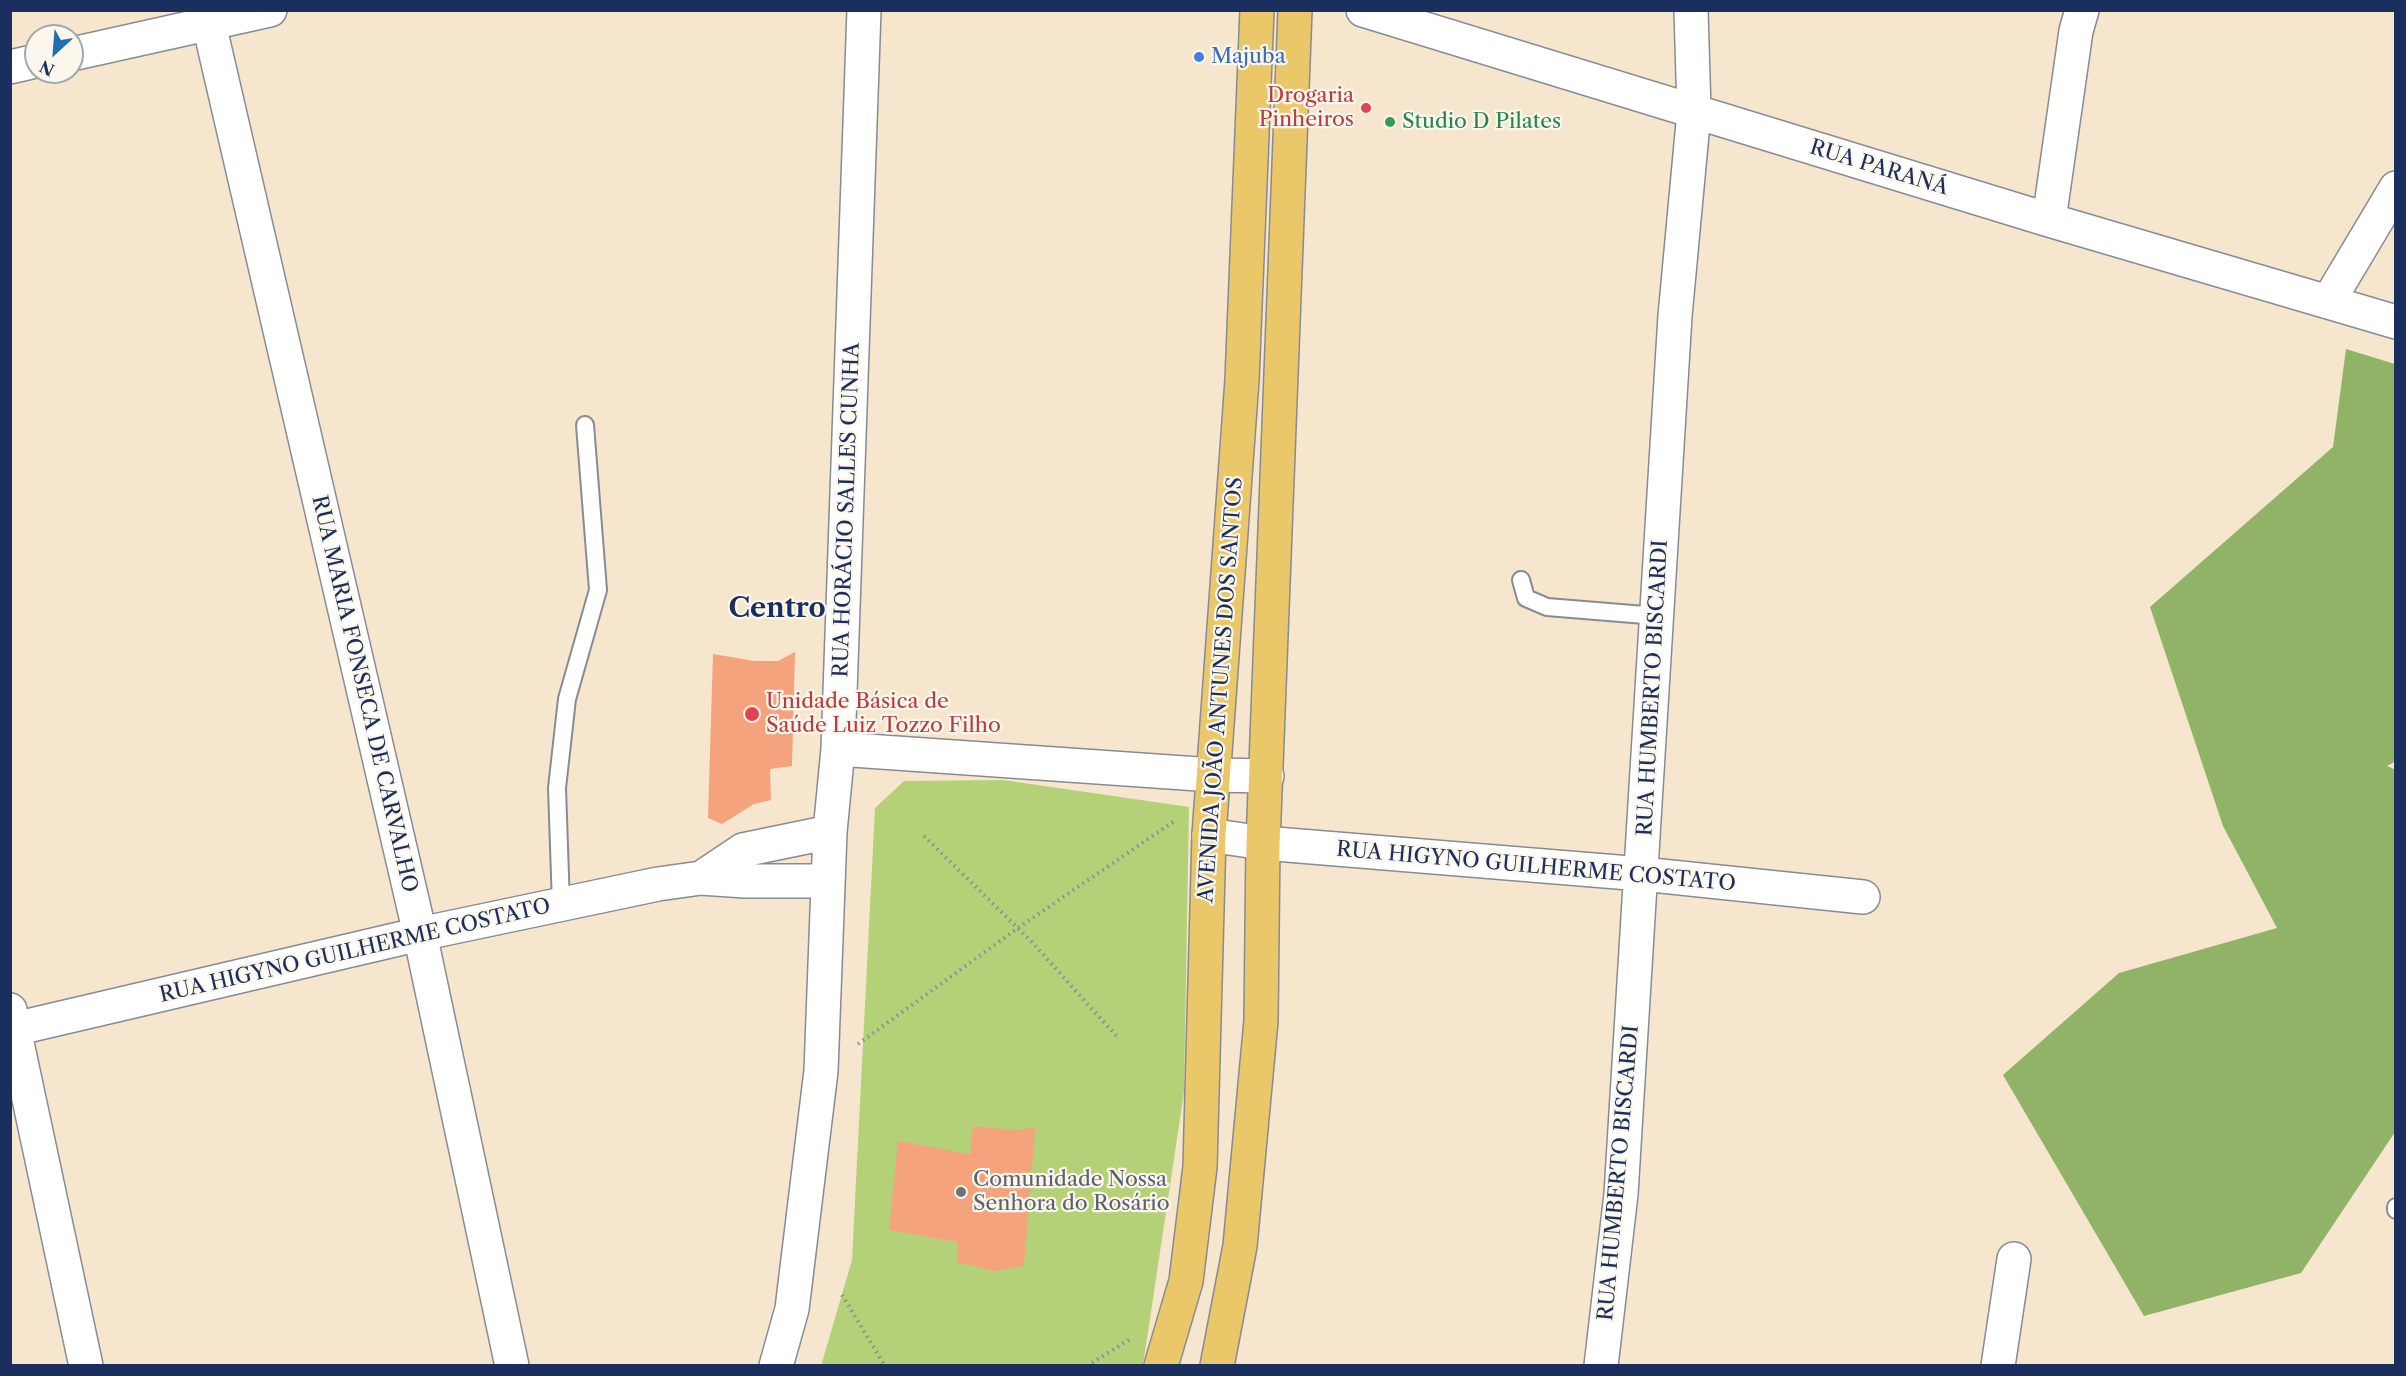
<!DOCTYPE html>
<html>
<head>
<meta charset="utf-8">
<style>
	body { margin:0 }
	#map { position:relative; width:2406px; height:1376px; overflow:hidden; background:#f5e6cd; font-family:"Libre Caslon Text",serif }
	canvas { display:block }
	.frame { position:absolute; inset:0; border:12px solid #1b2f5e; pointer-events:none }
	.north { position:absolute; left:24px; top:24px; width:60px; height:60px; box-sizing:border-box; background:#fbf7ec; border:2px solid #a1a7b3; border-radius:50%; rotate:206deg; font-size:16px; font-weight:700; line-height:24px; text-align:center; color:#1b2f5e }
	.north::after { content:''; display:block; margin:auto; width:21px; height:27px; background:#1f6fb2; clip-path:polygon(50% 0,100% 100%,50% 72%,0 100%) }
</style>
</head>
<body>
<div id="map">
<canvas width="2406" height="1376"></canvas>
<div class="frame"></div>
<div class="north">N</div>
</div>
<script>
const g = document.querySelector('canvas').getContext('2d');
g.lineJoin = 'round';
function paint(path, color) {
  g.fillStyle = color;
  g.fill(path, 'evenodd');
}
function toPath(rows) {
  const path = new Path2D();
  for (const r of rows) {
    path.moveTo(r[0], r[1]);
    for (let i = 2; i < r.length; i += 2) path.lineTo(r[i], r[i + 1]);
  }
  return path;
}
function strokePath(path, color, width, dash) {
  g.strokeStyle = color;
  g.lineWidth = width;
  g.lineCap = dash ? 'butt' : 'round';
  g.setLineDash(dash || []);
  g.stroke(path);
}
function label(font, color, halo, rows, align = 'center') {
  g.font = font + ' "Libre Caslon Text",serif';
  g.lineWidth = 4.5;
  g.setLineDash([]);
  g.textBaseline = 'middle';
  g.strokeStyle = halo;
  g.fillStyle = color;
  for (const [text, x, y, turn = 0] of rows) {
    g.save();
    g.translate(x, y);
    g.rotate((+turn || 0) * Math.PI / 180);
    g.textAlign = isNaN(turn) ? turn : align;
    if (halo) g.strokeText(text, 0, 0);
    g.fillText(text, 0, 0);
    g.restore();
  }
}
const green = toPath([
	[1003,780,1189,807,1184,1092,1143,1365,821,1366,852,1260,875,808,904,781]
]);
const forest = toPath([
	[2346,349,2395,364,2396,761,2387,766,2396,770,2395,1132,2301,1273,2144,1316,2003,1075,2119,973,2277,928,2223,826,2150,607,2333,447]
]);
const building = toPath([
	[795,652,792,766,770,769,771,800,754,804,722,824,708,818,713,654,754,661,778,661],
	[973,1126,1007,1130,1035,1128,1024,1266,995,1271,957,1262,957,1242,889,1230,898,1141,970,1154]
]);
const path = toPath([
	[924,836,1030,940,1119,1039],
	[858,1044,1018,928,1173,822],
	[842,1295,885,1366],
	[1087,1366,1132,1338]
]);
const service = toPath([
	[1521,580,1526,598,1547,607,1657,616],
	[561,905,557,788,567,699,598,590,585,425],
	[2396,1207,2396,1210]
]);
const minor = toPath([
	[1363,10,2049,220,2396,322],
	[209,24,420,934,512,1366],
	[72,54,270,10],
	[10,67,36,61],
	[2049,220,2076,31,2082,10],
	[2328,302,2396,188],
	[838,749,1213,775,1267,776],
	[1209,835,1263,843,1642,874,1863,897],
	[701,878,743,850,830,832],
	[10,1010,86,1366],
	[10,1030,420,934,658,884,701,878,745,881,828,881],
	[776,1366,792,1309,821,1071,830,832,838,749,864,10],
	[1601,1366,1621,1194,1675,316,1694,112,1691,10],
	[1998,1366,2014,1259]
]);
const primary = toPath([
	[1161,1366,1186,1281,1200,1167,1209,835,1242,380,1257,10],
	[1217,1366,1240,1246,1261,1021,1263,843,1295,10]
]);
const markers = [
	[1199,57,6,"#3f7fe0"],
	[1366,108,6,"#e0444e"],
	[1390,122,6,"#2e9e5b"],
	[752,714,8,"#e0444e"],
	[961,1192,6,"#6b7280"]
];
const shopNames = [
	["Majuba",1211,57]
];
const healthNames = [
	["Drogaria",1354,96],
	["Pinheiros",1354,120],
	["Unidade Básica de",766,702,"left"],
	["Saúde Luiz Tozzo Filho",766,726,"left"]
];
const leisureNames = [
	["Studio D Pilates",1402,122]
];
const streetNames = [
	["RUA PARANÁ",1879,168,17],
	["RUA HORÁCIO SALLES CUNHA",847,510,-88],
	["RUA HUMBERTO BISCARDI",1653,688,-87],
	["AVENIDA JOÃO ANTUNES DOS SANTOS",1221,690,-86],
	["RUA MARIA FONSECA DE CARVALHO",364,694,77],
	["RUA HIGYNO GUILHERME COSTATO",1536,867,5],
	["RUA HIGYNO GUILHERME COSTATO",355,951,-13],
	["RUA HUMBERTO BISCARDI",1619,1173,-85]
];
const worshipNames = [
	["Comunidade Nossa",973,1180],
	["Senhora do Rosário",973,1204]
];
const districtNames = [
	["Centro",777,609]
];
paint(green, '#b5d177');
paint(forest, '#90b368');
paint(building, '#f4a37d');
strokePath(service, '#888a96', 20);
strokePath(minor, '#888a96', 36);
strokePath(primary, '#888a96', 36);
strokePath(path, '#888a96', 4, [1.5, 4.5]);
strokePath(service, '#fff', 16);
strokePath(minor, '#fff', 33);
strokePath(primary, '#eac769', 33);
for (const [x, y, r, color] of markers) {
  const dot = new Path2D();
  dot.arc(x, y, r, 0, 2 * Math.PI);
  g.fillStyle = color;
  g.fill(dot);
  strokePath(dot, '#fbf7ec', 2);
}
label('21px', '#366cbe', '#fbf7ec', shopNames, 'left');
label('21px', '#be3a42', '#fbf7ec', healthNames, 'right');
label('21px', '#27864d', '#fbf7ec', leisureNames, 'left');
label('21px', '#1b2f5e', '#fbf7ec', streetNames);
label('21px', '#5b616d', '#fbf7ec', worshipNames, 'left');
label('bold 27px', '#1b2f5e', '#fbf7ec', districtNames);
</script>
</body>
</html>
